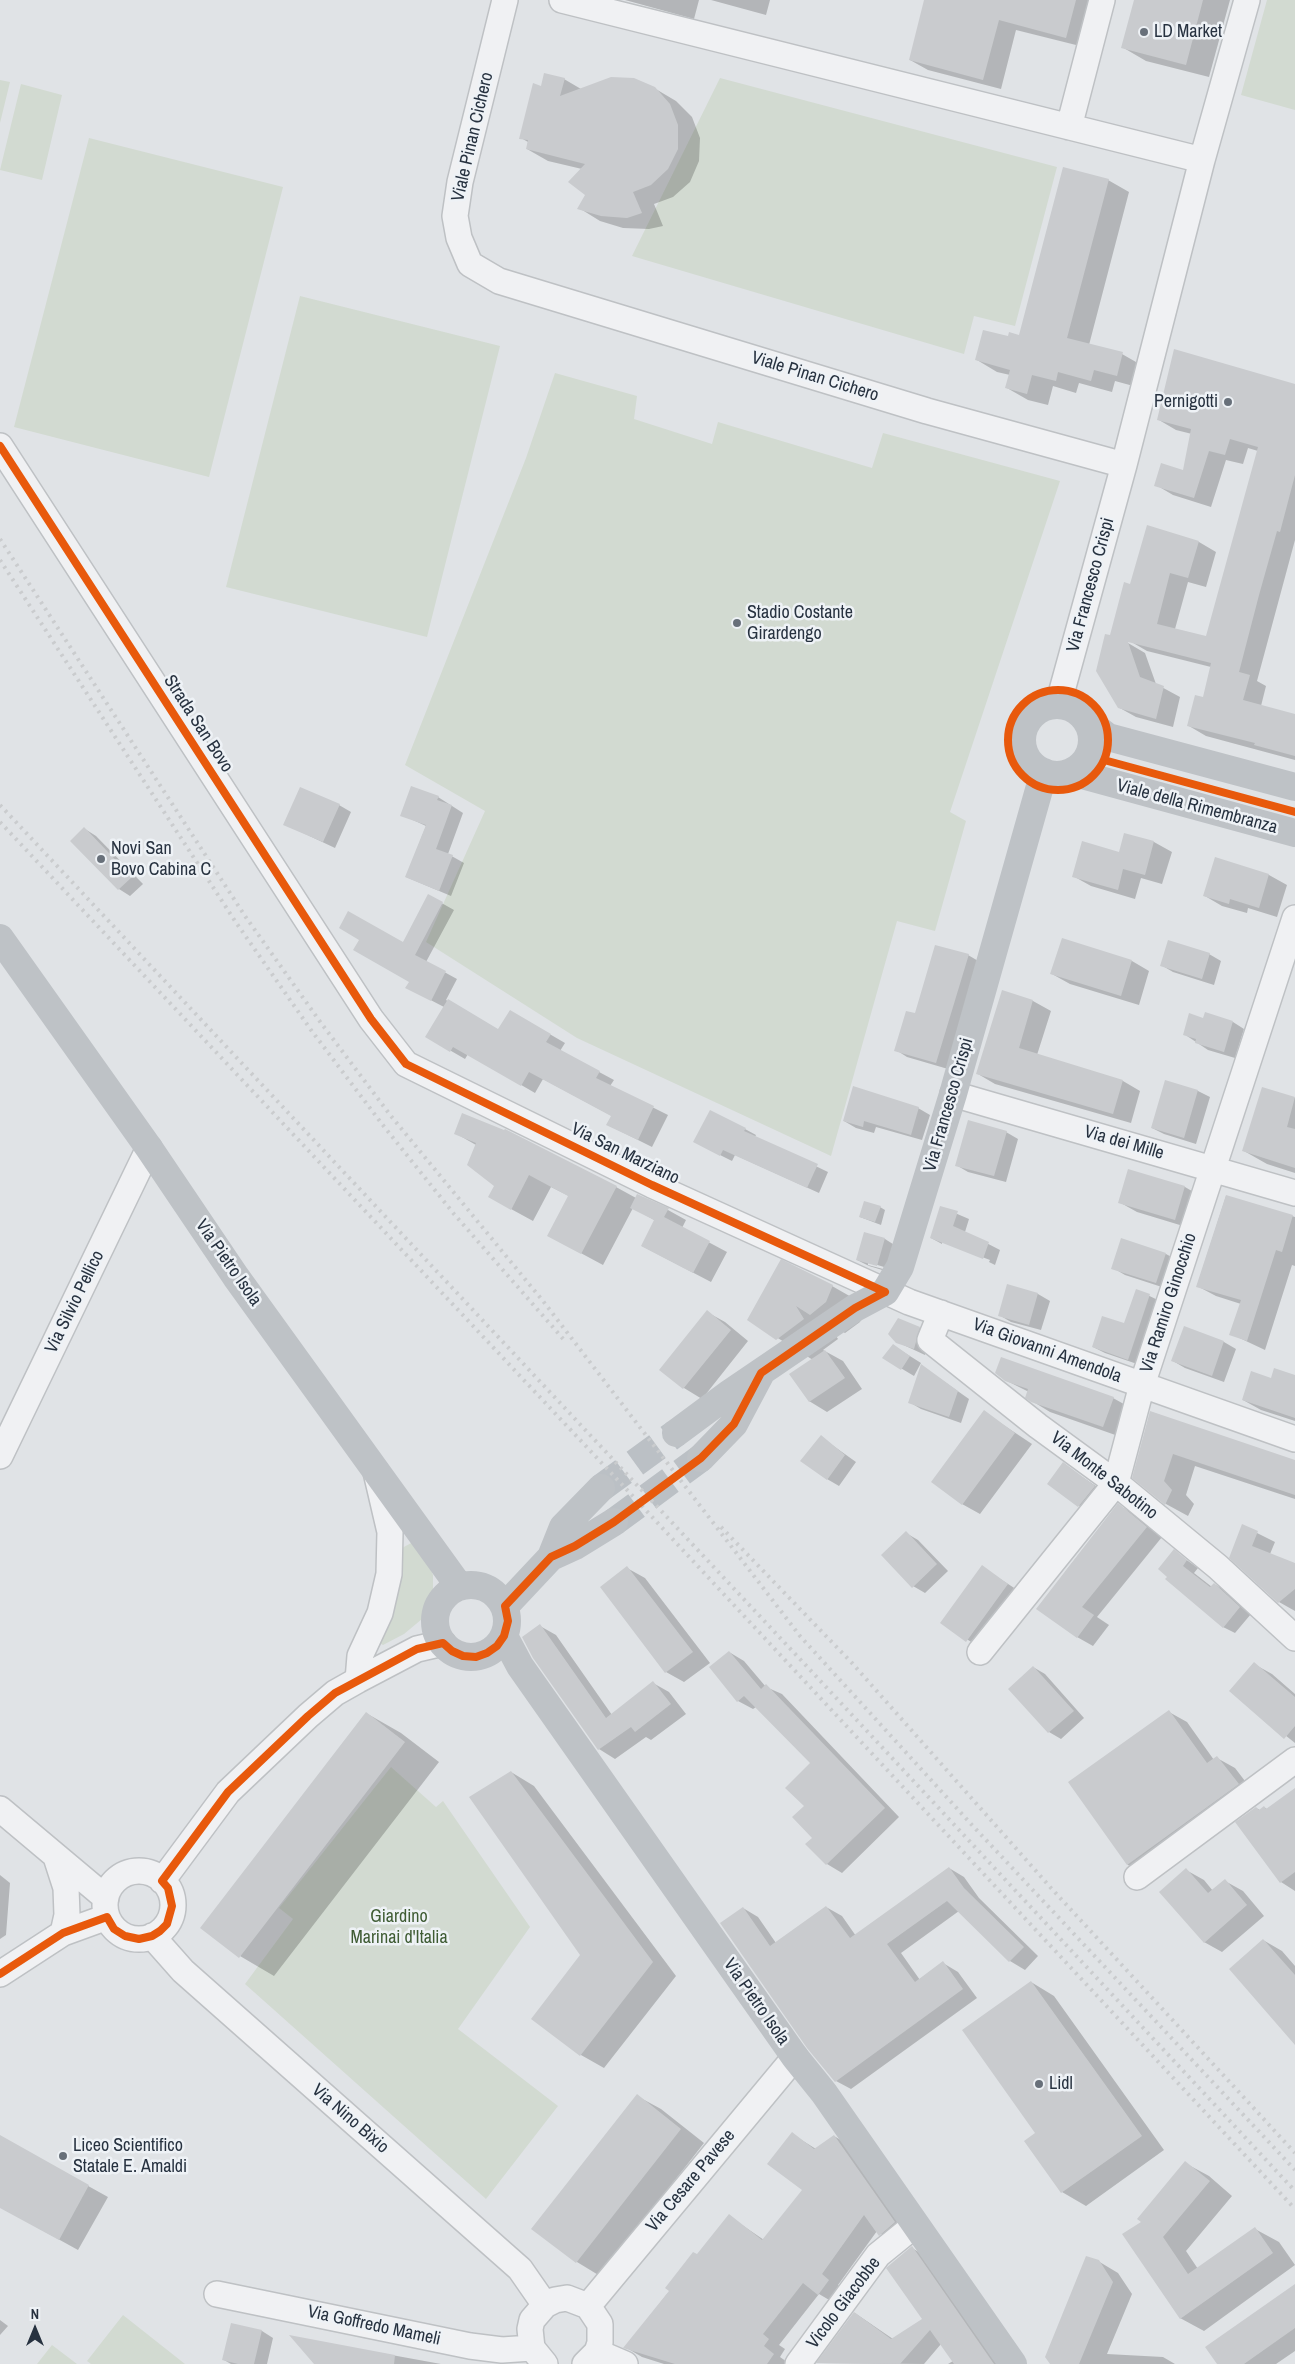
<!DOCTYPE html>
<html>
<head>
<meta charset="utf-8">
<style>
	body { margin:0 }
	#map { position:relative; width:1295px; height:2364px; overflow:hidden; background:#e0e3e6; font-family:"Archivo Narrow",sans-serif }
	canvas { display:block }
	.north { position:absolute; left:10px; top:2304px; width:50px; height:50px; -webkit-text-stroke:4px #eef2f6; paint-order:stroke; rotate:0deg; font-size:14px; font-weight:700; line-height:20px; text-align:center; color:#273240 }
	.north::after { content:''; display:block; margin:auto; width:18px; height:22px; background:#273240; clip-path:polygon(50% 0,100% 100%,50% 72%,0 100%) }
</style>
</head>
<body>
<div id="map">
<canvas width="1295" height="2364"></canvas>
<div class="north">N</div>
</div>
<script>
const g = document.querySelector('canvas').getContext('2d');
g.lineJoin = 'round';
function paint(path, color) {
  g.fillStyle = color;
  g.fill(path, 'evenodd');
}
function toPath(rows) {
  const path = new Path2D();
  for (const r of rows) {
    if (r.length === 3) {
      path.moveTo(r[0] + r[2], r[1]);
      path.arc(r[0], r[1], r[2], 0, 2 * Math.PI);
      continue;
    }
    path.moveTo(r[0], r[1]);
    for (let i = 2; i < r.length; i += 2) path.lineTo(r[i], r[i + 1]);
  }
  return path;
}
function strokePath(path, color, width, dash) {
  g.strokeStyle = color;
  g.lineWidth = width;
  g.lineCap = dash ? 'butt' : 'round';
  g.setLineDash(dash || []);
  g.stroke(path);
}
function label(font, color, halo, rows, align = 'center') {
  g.font = font + ' "Archivo Narrow",sans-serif';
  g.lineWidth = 5;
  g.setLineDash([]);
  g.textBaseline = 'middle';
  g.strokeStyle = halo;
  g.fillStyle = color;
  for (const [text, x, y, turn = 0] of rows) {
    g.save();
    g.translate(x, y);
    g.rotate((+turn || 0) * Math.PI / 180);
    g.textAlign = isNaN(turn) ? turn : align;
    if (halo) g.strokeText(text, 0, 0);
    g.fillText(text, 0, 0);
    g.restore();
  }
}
const green = toPath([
	[1267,0,1295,0,1295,110,1241,95],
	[720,78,1057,167,1015,326,974,316,964,354,632,256],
	[0,80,10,82,0,123],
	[21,84,62,95,42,180,0,170],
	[89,138,283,187,209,477,14,427],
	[300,296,500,346,427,637,226,587],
	[555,373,637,396,634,419,712,444,718,422,872,468,883,433,1060,481,950,812,966,821,935,931,897,921,831,1156,577,1038,426,942,485,811,405,765,526,458],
	[415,1541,425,1555,433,1575,433,1590,422,1619,404,1634,383,1645,377,1642,402,1548],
	[391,1767,436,1807,443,1801,530,1927,458,2029,558,2106,486,2199,245,1984,293,1919,279,1908],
	[123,2315,185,2364,91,2364,87,2361],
	[52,2345,77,2364,37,2364]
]);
const shadow = toPath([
	[625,0,699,0,694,19],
	[711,0,770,0,766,15],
	[926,0,1096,0,1084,47,1016,30,1001,89,928,70,910,60],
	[1135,0,1230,0,1209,77,1146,61,1122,47],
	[564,79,581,89,654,88,676,101,692,117,700,138,699,161,690,182,673,197,654,204,663,226,649,229,623,228,600,221,579,208,587,195,582,169,548,161,527,149,528,142,521,138,542,87],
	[1108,180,1129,192,1089,345,1122,354,1143,366,1137,387,1115,381,1112,392,1079,383,1076,393,1053,386,1048,405,1028,400,1007,388,1010,375,997,372,977,360,1009,338,1020,337],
	[1295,385,1295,540,1257,681,1266,686,1261,706,1295,715,1295,760,1206,736,1189,726,1204,699,1211,667,1147,651,1128,640,1128,643,1145,653,1156,684,1180,697,1173,727,1136,717,1118,707,1111,637,1131,585,1148,527,1199,542,1216,552,1206,587,1188,582,1175,629,1207,637,1258,451,1248,448,1243,464,1226,460,1211,507,1173,495,1156,485,1184,472,1192,434,1176,430,1159,420],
	[438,797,463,813,448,854,464,863,451,896,406,877,426,826,402,815],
	[339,805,351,812,335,848,284,824],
	[85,829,96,836,143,884,130,896,119,889],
	[1125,835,1154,842,1172,852,1162,884,1141,878,1135,899,1091,886,1073,876,1120,853],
	[1215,859,1269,875,1287,885,1277,917,1248,908,1247,913,1222,906,1205,896],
	[429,896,454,910,426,962,457,979,446,1000,499,1031,510,1011,565,1043,560,1051,614,1080,610,1086,668,1115,652,1147,608,1125,612,1116,543,1079,535,1093,468,1054,465,1059,427,1037,444,1007,419,994,410,981,403,943],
	[1209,954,1221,961,1214,985,1173,972,1161,965],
	[968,955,980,962,948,1069,907,1057,896,1050,916,1015],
	[1132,961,1149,971,1139,1005,1070,984,1052,974],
	[1003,992,1033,1001,1051,1011,1037,1055,1123,1081,1140,1091,1131,1123,995,1084,978,1074],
	[1233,1022,1244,1029,1235,1058,1208,1050,1184,1034],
	[1166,1081,1198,1091,1210,1097,1196,1144,1164,1134,1152,1128],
	[1263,1088,1295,1098,1295,1173,1267,1164,1244,1151],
	[918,1108,930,1115,922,1140,876,1127,874,1133,856,1128,844,1121],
	[745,1129,756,1135,755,1137,828,1172,819,1193,735,1155,732,1161,706,1148],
	[1006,1132,1018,1139,1006,1182,968,1172,956,1165],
	[455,1133,616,1187,636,1198,668,1210,686,1220,682,1228,727,1252,711,1282,642,1246,656,1221,633,1208,603,1265,549,1236,569,1196,551,1187,533,1221,511,1209,495,1186,476,1145],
	[1129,1171,1185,1187,1202,1197,1193,1229,1137,1212,1119,1202],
	[1226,1196,1295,1217,1295,1266,1292,1265,1265,1350,1231,1334,1241,1304,1216,1296,1197,1286],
	[880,1207,885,1210,881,1225,860,1217],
	[941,1207,969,1219,965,1232,1000,1250,995,1265,989,1262,990,1260,942,1242,942,1244,931,1238],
	[865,1234,885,1239,896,1246,889,1272,869,1266,857,1260],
	[868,1262,884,1267,883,1269,868,1265],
	[1166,1254,1177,1260,1168,1289,1125,1275,1113,1268],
	[1008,1285,1038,1294,1050,1301,1041,1330,1011,1322,999,1315],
	[832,1286,867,1306,860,1322,845,1333,828,1323,838,1339,823,1350,843,1361,862,1389,827,1412,809,1401,813,1360,749,1320],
	[1137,1290,1162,1302,1140,1365,1105,1353,1093,1347,1124,1325],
	[707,1312,725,1322,748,1341,702,1399,684,1388,660,1370],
	[919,1328,931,1335,925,1355,897,1342],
	[1185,1328,1224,1342,1236,1349,1224,1382,1185,1368,1173,1361],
	[894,1346,921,1363,914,1376,884,1358],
	[922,1366,969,1399,961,1423,921,1409,909,1402],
	[1295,1377,1295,1421,1261,1410,1243,1400],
	[1005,1380,1113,1398,1131,1408,1121,1437,1050,1412,1032,1401,1029,1392],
	[984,1412,1032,1444,980,1514,962,1504],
	[1151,1412,1295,1461,1295,1499,1195,1466,1186,1495,1194,1504,1188,1516,1166,1504,1134,1477],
	[821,1437,856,1462,839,1486,827,1479],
	[1063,1464,1106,1493,1090,1513,1048,1484],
	[1118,1505,1134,1514,1162,1537,1097,1617,1109,1625,1093,1646,1077,1637,1065,1572],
	[1243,1526,1275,1542,1270,1554,1295,1564,1295,1611,1279,1602,1230,1557],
	[906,1533,918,1540,948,1571,925,1593,913,1586],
	[1174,1551,1198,1568,1194,1573,1212,1587,1214,1584,1226,1591,1251,1614,1235,1633,1223,1627,1167,1579],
	[982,1567,1025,1595,985,1651,942,1623],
	[627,1568,645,1578,710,1663,684,1682,666,1672],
	[540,1626,556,1635,612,1715,653,1683,669,1692,686,1714,651,1740,646,1737,615,1759,599,1749],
	[729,1652,744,1661,766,1687,782,1694,899,1817,842,1873,827,1864,807,1844,814,1838,806,1806,812,1763,756,1707,753,1709,738,1701],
	[1254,1664,1272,1674,1295,1694,1295,1743,1230,1691],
	[1033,1667,1045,1674,1084,1718,1061,1739,1049,1732,1009,1689],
	[1169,1712,1187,1722,1214,1760,1217,1758,1235,1768,1255,1794,1146,1875,1128,1865,1070,1783],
	[366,1713,401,1733,439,1762,274,1976,240,1956],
	[511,1772,534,1786,676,1976,604,2068,581,2055,582,1955],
	[1295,1789,1295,1891,1281,1882,1237,1822,1256,1808,1260,1810,1264,1807,1267,1809],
	[949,1868,964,1877,979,1898,1038,1956,1025,1970,1010,1961,959,1911,901,1953,920,1980,943,1963,958,1972,977,1998,851,2089,836,2081,743,1908,758,1917,776,1943,826,1907,842,1916,856,1936],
	[1186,1870,1204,1880,1213,1891,1225,1881,1243,1891,1264,1916,1222,1952,1204,1942],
	[0,1875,10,1883,6,1935,0,1939],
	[1263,1940,1282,1951,1295,1966,1295,2043],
	[1031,1982,1054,1996,1164,2150,1086,2206,1062,2192,1026,2141,1037,2133],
	[637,2096,661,2109,704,2143,600,2276,577,2262,533,2228],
	[792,2134,816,2149,834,2136,851,2146,912,2233,897,2245,877,2231,838,2285,846,2291,836,2304,819,2294,779,2345,785,2349,780,2357,790,2364,664,2364,642,2357,625,2347,729,2216,764,2240,804,2190],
	[0,2137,108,2197,78,2250,0,2207],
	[1185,2163,1209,2176,1232,2196,1186,2251,1198,2269,1255,2229,1279,2242,1295,2265,1204,2331,1180,2318,1143,2222],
	[912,2248,927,2257,1002,2364,948,2364,953,2361,941,2344,924,2364,818,2363,855,2313,893,2339,924,2320],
	[1098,2261,1118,2273,1132,2294,1107,2354,1163,2357,1175,2364,1052,2364],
	[1295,2285,1295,2351,1276,2364,1218,2364],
	[0,2320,8,2326,0,2335],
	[232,2324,262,2331,273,2338,267,2364,231,2364,224,2360],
	[293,2337,441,2364,316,2364]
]);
const building = toPath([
	[924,0,1076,0,1066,38,999,20,983,80,909,60],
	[1134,0,1203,0,1186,65,1121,48],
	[544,73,565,78,560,96,611,77,634,78,655,87,670,104,678,125,678,149,668,169,651,185,633,192,642,213,627,218,601,216,577,209,585,195,568,182,585,164,526,149,528,140,519,139,533,83,541,86],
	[1063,167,1109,179,1067,338,1123,352,1117,376,1094,370,1091,381,1058,372,1056,381,1032,375,1027,394,1005,388,1010,370,975,360,983,330,1008,336,1009,332,1019,335],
	[1174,349,1295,384,1295,475,1280,532,1277,531,1259,595,1239,672,1250,675,1243,700,1295,714,1295,756,1254,745,1255,743,1187,726,1195,695,1203,697,1211,663,1128,642,1140,677,1164,686,1156,719,1118,708,1096,671,1105,634,1110,635,1124,582,1130,584,1147,525,1199,541,1188,578,1170,573,1157,624,1206,636,1258,447,1230,439,1225,455,1209,451,1194,498,1154,486,1161,463,1183,470,1191,429,1157,420],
	[411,786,439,796,437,800,452,805,436,849,453,855,439,891,405,877,426,825,400,816],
	[300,787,340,804,323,842,283,825],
	[84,827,132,877,118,890,70,841],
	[1124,833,1154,841,1145,875,1123,869,1118,890,1072,877,1082,841,1119,852],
	[1215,857,1269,874,1259,908,1230,899,1229,904,1203,896],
	[428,894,443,902,415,955,446,971,431,1001,405,988,409,982,353,950,359,940,339,928,348,911,403,942],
	[1062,938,1132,960,1121,996,1050,974],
	[1168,940,1210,953,1202,979,1160,966],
	[935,945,969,954,936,1063,894,1051,906,1011,915,1013],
	[1002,990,1033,1000,1019,1048,1123,1080,1113,1114,976,1074],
	[448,999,498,1029,510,1010,551,1034,546,1042,600,1071,596,1078,654,1106,638,1140,606,1125,611,1116,529,1072,521,1086,453,1047,450,1052,425,1037],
	[1205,1012,1233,1021,1224,1052,1195,1043,1196,1039,1183,1035,1189,1013,1203,1018],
	[1165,1080,1198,1090,1184,1138,1151,1128],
	[853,1086,919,1107,911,1135,864,1121,863,1127,843,1121],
	[1262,1087,1295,1097,1287,1127,1295,1129,1295,1168,1242,1151],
	[710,1110,746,1128,744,1131,818,1164,807,1188,723,1150,720,1156,693,1142],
	[462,1113,504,1130,505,1129,617,1186,581,1254,547,1236,568,1196,529,1175,511,1210,488,1197,494,1186,467,1165,476,1143,454,1134],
	[968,1120,1007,1131,994,1176,955,1166],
	[1128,1169,1185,1186,1175,1220,1118,1203],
	[637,1194,669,1208,664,1217,710,1241,693,1273,641,1246,654,1220,630,1208],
	[1226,1195,1293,1215,1282,1252,1276,1250,1247,1341,1229,1335,1241,1300,1196,1287],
	[864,1201,881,1206,875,1222,859,1217],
	[940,1206,958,1211,953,1226,989,1242,983,1259,930,1238],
	[864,1232,885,1238,877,1266,856,1260],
	[1121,1238,1166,1253,1156,1283,1111,1269],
	[781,1259,833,1285,826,1302,810,1315,796,1306,804,1319,776,1340,747,1320],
	[1007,1284,1038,1293,1029,1325,998,1316],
	[1136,1289,1150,1294,1128,1360,1092,1347,1102,1316,1124,1323],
	[707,1310,731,1330,683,1389,659,1370],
	[898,1318,920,1327,914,1349,896,1343,888,1334],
	[1184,1326,1224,1341,1212,1376,1171,1361],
	[893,1344,910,1356,901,1370,882,1358],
	[825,1350,845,1378,809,1402,789,1374],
	[1001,1357,1114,1397,1103,1427,1031,1402,1025,1398,1028,1389,1005,1381,995,1373],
	[921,1364,958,1391,949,1417,908,1403],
	[1274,1368,1295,1375,1295,1418,1242,1400,1251,1371,1271,1378],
	[984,1410,1015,1433,962,1505,931,1482],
	[1150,1411,1295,1460,1295,1495,1173,1454,1164,1481,1172,1490,1165,1505,1132,1478],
	[821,1435,845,1455,827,1480,800,1461],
	[1063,1462,1095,1486,1078,1507,1047,1484],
	[1118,1503,1147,1527,1082,1607,1094,1615,1077,1638,1036,1609],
	[1242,1524,1258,1531,1252,1546,1295,1563,1295,1589,1278,1603,1229,1558],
	[906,1531,937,1564,912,1588,881,1555],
	[1174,1549,1187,1560,1183,1566,1210,1587,1214,1583,1240,1607,1223,1628,1165,1579,1167,1577,1158,1569],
	[982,1565,1008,1584,966,1642,940,1623],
	[627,1566,693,1652,665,1673,600,1587],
	[540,1624,606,1718,653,1681,671,1704,635,1732,631,1727,598,1750,533,1658,522,1637],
	[729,1651,761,1689,766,1684,885,1808,826,1865,805,1844,812,1838,792,1817,804,1806,785,1788,810,1763,744,1696,737,1702,709,1667],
	[1254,1662,1295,1697,1295,1726,1284,1739,1229,1691],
	[1033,1666,1074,1711,1048,1733,1008,1689],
	[1169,1710,1207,1763,1217,1756,1239,1784,1127,1865,1068,1782],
	[366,1712,405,1742,239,1958,200,1928],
	[511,1771,653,1962,580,2056,531,2019,580,1955,469,1797],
	[1295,1788,1295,1872,1280,1883,1235,1822,1256,1807,1259,1810,1264,1806,1266,1809],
	[949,1867,964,1888,1024,1947,1009,1962,947,1901,887,1944,915,1982,943,1961,963,1989,835,2082,807,2048,720,1923,743,1907,770,1946,826,1906,850,1938],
	[1186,1868,1208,1893,1225,1879,1247,1905,1204,1943,1159,1892],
	[1263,1939,1295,1975,1295,2045,1229,1969],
	[1031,1981,1142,2136,1061,2193,1024,2141,1035,2133,962,2030],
	[637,2094,681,2129,576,2263,531,2229],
	[792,2132,814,2149,834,2135,895,2222,879,2236,864,2215,822,2274,829,2280,818,2295,803,2283,763,2334,769,2339,764,2346,774,2354,767,2364,675,2364,623,2348,669,2291,665,2288,693,2252,697,2254,729,2214,762,2240,802,2190,767,2164],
	[0,2135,89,2185,59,2240,0,2208],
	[1185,2161,1210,2181,1163,2237,1188,2274,1255,2227,1273,2253,1180,2319,1122,2234,1141,2222,1137,2219],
	[912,2246,994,2364,954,2364,930,2330,900,2364,816,2363,854,2312,891,2339,922,2319,886,2268],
	[1086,2256,1099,2260,1113,2282,1079,2364,1050,2364,1045,2357],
	[1295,2284,1295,2328,1244,2364,1217,2364,1205,2347],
	[231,2323,262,2330,254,2364,238,2364,222,2360],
	[289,2335,395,2355,394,2364,314,2364]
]);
const secondaryTunnel = toPath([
	[601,1488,676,1433],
	[614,1522,701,1458]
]);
const street = toPath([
	[505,0,460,182,455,216,459,238,470,264,499,281,927,411,1124,465],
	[562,0,1202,160],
	[1069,127,1102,0],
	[0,446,371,1019,406,1064,652,1185,909,1302,1295,1439],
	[1058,705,1124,465,1202,160,1247,0],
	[953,1094,1295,1193],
	[941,1313,930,1340,1038,1426,1116,1483,1218,1567,1295,1638],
	[0,1456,149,1148],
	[980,1652,1116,1483,1142,1385,1295,918],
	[358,1680,360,1656,380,1613,389,1574,390,1532,376,1472],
	[0,1809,106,1898],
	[56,1857,66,1888,67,1915,63,1933],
	[139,1905,34],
	[1137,1877,1295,1760],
	[162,1881,228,1792,308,1716,335,1693,358,1680,417,1649,443,1643],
	[152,1936,183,1971,520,2269,545,2305],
	[0,1974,63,1933,107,1917],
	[217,2294,470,2346,502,2350,532,2348],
	[588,2306,795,2057],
	[597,2352,625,2364],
	[545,2364,532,2348,530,2329,532,2320,545,2305,555,2300,567,2298,588,2306,600,2324,600,2343,597,2352,585,2364],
	[798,2364,878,2255,915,2225]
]);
const secondary = toPath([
	[1057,740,35],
	[1086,720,1108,737,1295,787],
	[1071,772,1295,833],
	[0,938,149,1148,236,1277,459,1586],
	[676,1433,730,1393,855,1308,885,1292,900,1267,953,1094,1044,772],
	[701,1458,734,1424,760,1375],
	[551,1557,575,1546,614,1522],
	[471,1621,36],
	[505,1606,551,1557,563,1527,601,1488],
	[504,1636,520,1666,795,2057,824,2093,1013,2364]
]);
const rail = toPath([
	[0,539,245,916,321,1023,391,1116,543,1301,800,1636,972,1825,1295,2170],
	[0,560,235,921,311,1030,382,1124,454,1214,565,1341],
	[0,805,813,1673,1295,2191],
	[0,822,628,1491,1295,2209],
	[721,1527,852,1663,1051,1888,1295,2153]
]);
const cycleway = toPath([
	[0,446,371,1019,406,1064,652,1185,885,1292],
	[1058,740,50],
	[1104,760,1295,812],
	[0,1974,63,1933,107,1917,114,1929,125,1936,139,1939,152,1936,160,1931,167,1924,172,1906,168,1888,162,1881,228,1792,308,1716,335,1693,417,1649,443,1643,452,1651,463,1656,476,1657,487,1653,497,1646,504,1636,508,1621,505,1606,551,1557,575,1546,614,1522,701,1458,734,1424,761,1373,855,1308,885,1292]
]);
const markers = [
	[1144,32,5,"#68707a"],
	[1228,402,5,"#68707a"],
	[737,623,5,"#68707a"],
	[101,859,5,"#68707a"],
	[1039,2084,5,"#68707a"],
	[63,2156,5,"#68707a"]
];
const poiNames = [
	["LD Market",1154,32],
	["Pernigotti",1218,402,"right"],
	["Stadio Costante",747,613],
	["Girardengo",747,634],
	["Novi San",111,849],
	["Bovo Cabina C",111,870],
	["Lidl",1049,2084],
	["Liceo Scientifico",73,2146],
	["Statale E. Amaldi",73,2167]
];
const streetNames = [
	["Viale Pinan Cichero",473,137,-77],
	["Viale Pinan Cichero",815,377,17],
	["Via Francesco Crispi",1091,585,-75],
	["Strada San Bovo",198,724,57],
	["Viale della Rimembranza",1197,807,15],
	["Via Francesco Crispi",949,1105,-74],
	["Via dei Mille",1124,1143,16],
	["Via San Marziano",625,1154,26],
	["Via Pietro Isola",228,1263,55],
	["Via Silvio Pellico",75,1302,-64],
	["Via Ramiro Ginocchio",1169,1303,-72],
	["Via Giovanni Amendola",1047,1351,20],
	["Via Monte Sabotino",1104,1476,38],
	["Via Pietro Isola",756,2002,55],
	["Via Nino Bixio",350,2119,41],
	["Via Cesare Pavese",691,2181,-50],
	["Vicolo Giacobbe",844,2303,-53],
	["Via Goffredo Mameli",374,2326,12]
];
const parkNames = [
	["Giardino",399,1917],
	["Marinai d'Italia",399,1938]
];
paint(green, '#d2dad1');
paint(shadow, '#0003');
paint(building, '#c9cbce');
strokePath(secondaryTunnel, '#bbc0c5', 28, [28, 14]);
strokePath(street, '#bec1c4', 28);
strokePath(street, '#f0f1f3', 25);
strokePath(secondary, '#bec2c6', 28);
strokePath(rail, '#caccce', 4, [2.5, 5]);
strokePath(cycleway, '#e8590c', 8);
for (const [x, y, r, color] of markers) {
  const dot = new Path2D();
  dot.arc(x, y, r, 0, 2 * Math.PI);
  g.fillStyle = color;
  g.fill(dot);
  strokePath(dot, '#eef2f6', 2);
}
label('18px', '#273240', '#eef2f6', poiNames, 'left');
label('18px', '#273240', '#eef2f6', streetNames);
label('18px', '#3f5c34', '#eef2f6', parkNames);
</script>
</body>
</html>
